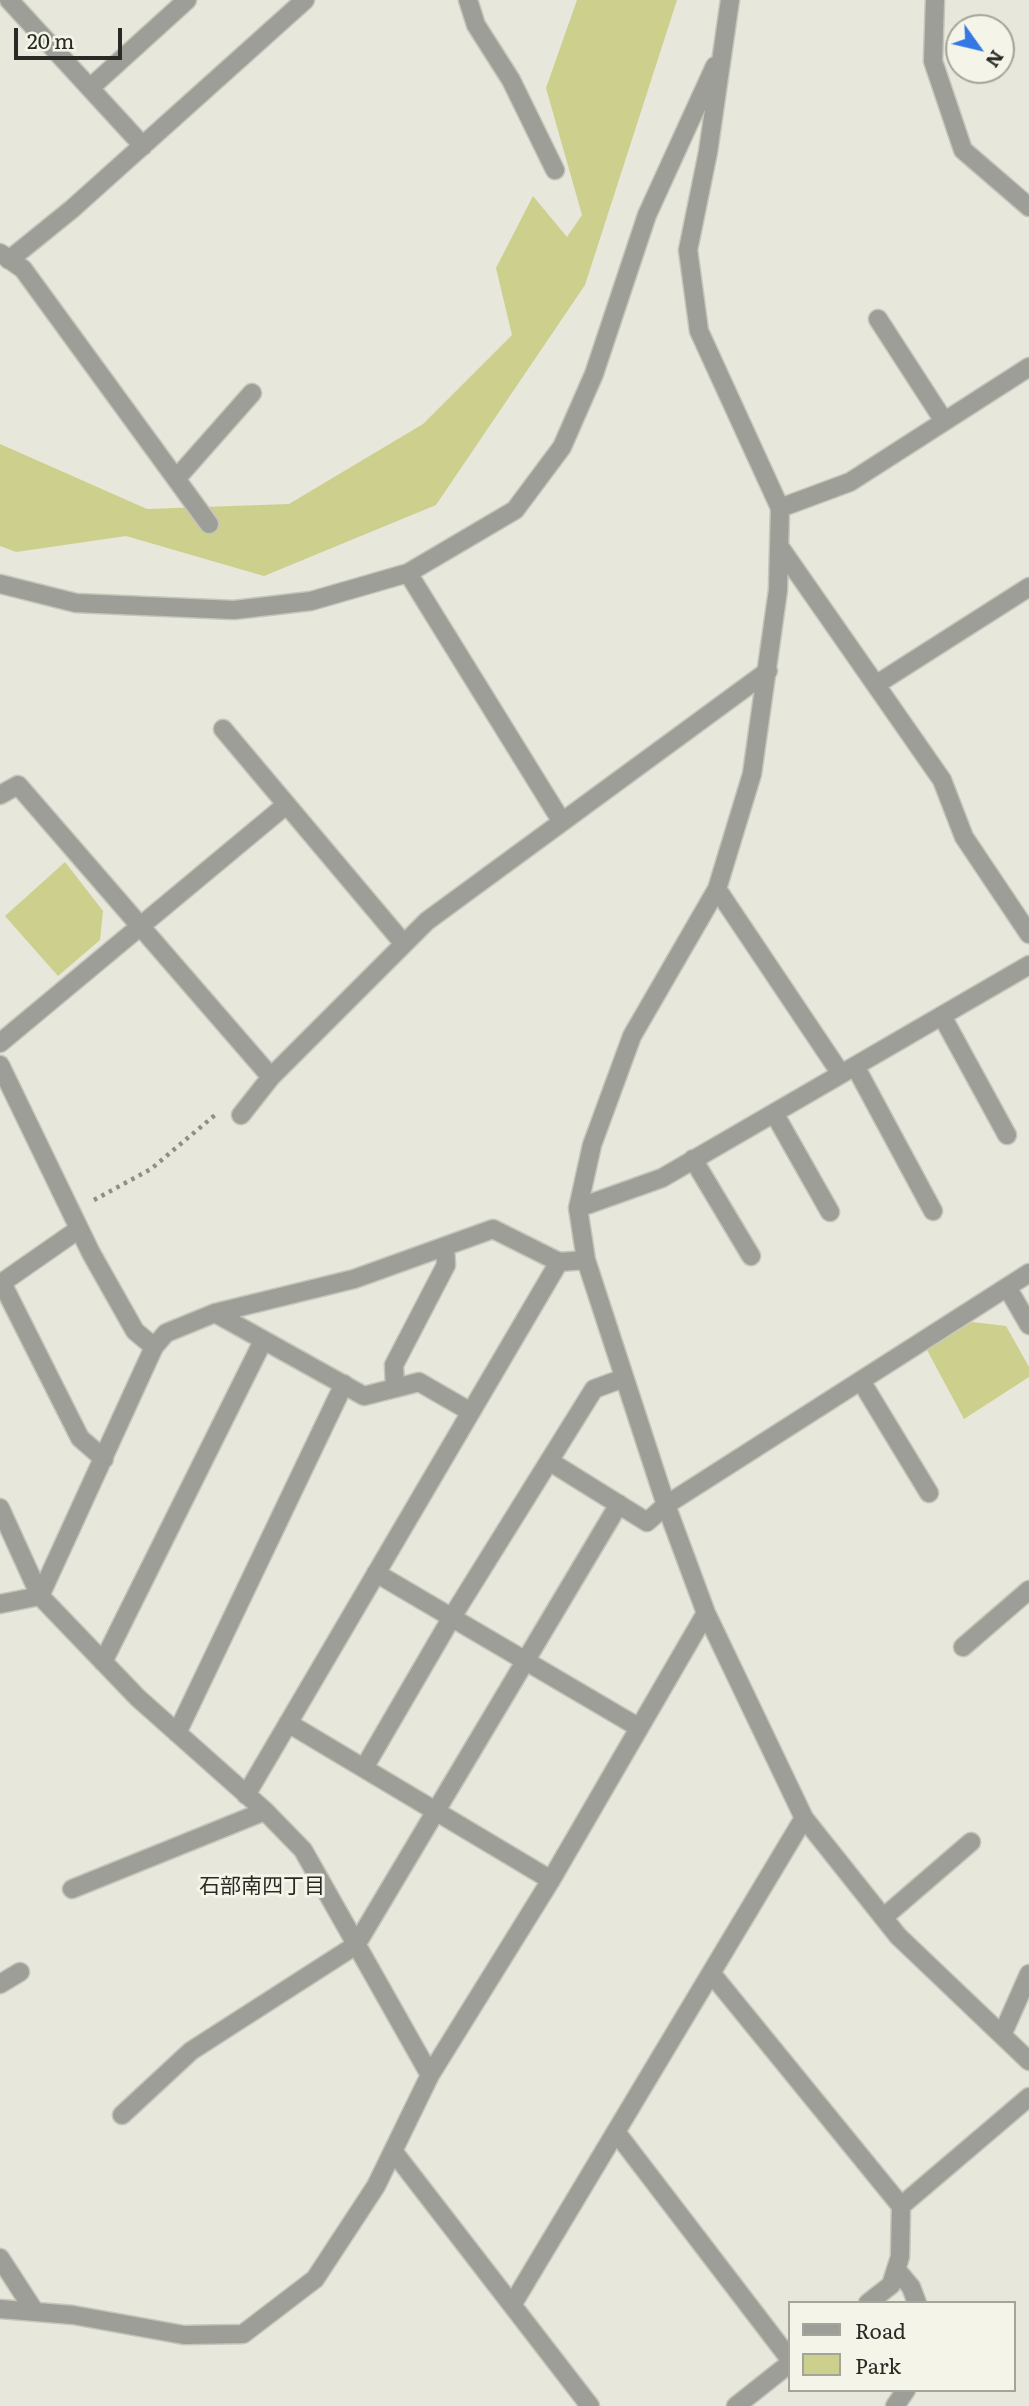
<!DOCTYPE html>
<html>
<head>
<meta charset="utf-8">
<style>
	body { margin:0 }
	#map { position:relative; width:1029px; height:2406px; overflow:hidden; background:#e7e7db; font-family:Literata,serif }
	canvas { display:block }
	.legend { position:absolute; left:788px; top:2301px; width:228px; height:91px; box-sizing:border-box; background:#f4f5e8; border:2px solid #a3a49a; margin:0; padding:9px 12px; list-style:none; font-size:21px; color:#292a25 }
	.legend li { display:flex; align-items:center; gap:14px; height:35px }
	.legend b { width:35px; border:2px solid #a3a49a }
	.north { position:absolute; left:945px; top:14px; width:70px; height:70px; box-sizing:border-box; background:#f4f5e8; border:2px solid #a3a49a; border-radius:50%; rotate:124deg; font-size:19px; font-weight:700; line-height:28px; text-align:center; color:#292a25 }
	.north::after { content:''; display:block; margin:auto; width:24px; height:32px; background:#3577e5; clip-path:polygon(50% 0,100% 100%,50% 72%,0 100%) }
	.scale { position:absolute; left:14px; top:28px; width:108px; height:32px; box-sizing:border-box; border:4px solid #292a25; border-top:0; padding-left:9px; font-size:21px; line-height:24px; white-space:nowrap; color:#292a25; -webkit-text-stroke:5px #f4f5e8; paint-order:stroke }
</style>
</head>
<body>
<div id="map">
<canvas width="1029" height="2406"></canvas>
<ul class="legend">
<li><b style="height:9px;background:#9e9e99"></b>Road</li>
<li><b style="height:19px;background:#cdcf8d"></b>Park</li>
</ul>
<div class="north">N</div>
<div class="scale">20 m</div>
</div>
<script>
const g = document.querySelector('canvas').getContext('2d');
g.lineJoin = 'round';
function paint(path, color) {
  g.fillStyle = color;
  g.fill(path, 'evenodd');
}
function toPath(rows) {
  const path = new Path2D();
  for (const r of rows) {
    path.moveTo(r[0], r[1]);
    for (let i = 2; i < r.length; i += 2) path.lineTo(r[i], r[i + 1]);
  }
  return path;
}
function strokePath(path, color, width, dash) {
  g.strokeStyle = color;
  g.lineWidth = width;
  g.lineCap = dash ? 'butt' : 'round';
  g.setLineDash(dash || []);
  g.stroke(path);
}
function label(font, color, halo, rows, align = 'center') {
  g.font = font + ' Literata,"Noto Sans JP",serif';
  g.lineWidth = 6;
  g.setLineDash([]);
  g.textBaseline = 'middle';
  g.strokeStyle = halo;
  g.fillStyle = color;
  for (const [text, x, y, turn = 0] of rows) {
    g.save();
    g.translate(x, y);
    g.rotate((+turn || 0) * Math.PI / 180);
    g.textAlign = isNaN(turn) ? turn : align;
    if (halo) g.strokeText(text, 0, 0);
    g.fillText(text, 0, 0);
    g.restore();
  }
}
const green = toPath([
	[577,0,677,0,585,285,436,505,264,576,126,536,16,552,0,546,0,444,147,509,289,504,423,424,512,335,496,268,533,196,567,237,582,215,546,88],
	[65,862,103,911,100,940,58,976,5,916],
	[972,1322,1006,1326,1029,1367,1029,1377,964,1419,927,1350]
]);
const path = toPath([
	[94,1200,151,1169,215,1115]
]);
const minor = toPath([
	[9,0,143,146],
	[468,0,476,25,511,80,555,170],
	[730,0,708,152,688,250,699,331,780,508,778,590,752,774,717,889,632,1036,592,1145,578,1208,586,1260,666,1505,706,1613,804,1818,898,1936,1029,2061],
	[935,0,933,61,963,150,1029,207],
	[90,88,187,0],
	[0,253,23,269,209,524],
	[9,260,72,209,305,0],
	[878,319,944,421],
	[176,479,252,393],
	[780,508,850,482,1029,367],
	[779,546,942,780,964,837,1029,934],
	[408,573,562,822],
	[0,584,76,603,234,610,311,601,408,573,515,510,562,447,594,374,647,215,715,66],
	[877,684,1029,587],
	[223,729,404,944],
	[0,795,18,785,271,1077,427,921,768,671],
	[717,889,841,1074],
	[942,1016,1007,1135],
	[0,1043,286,805],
	[0,1065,91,1253,135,1331,154,1347],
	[855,1066,933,1211],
	[774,1113,830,1212],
	[241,1115,271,1077],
	[693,1159,751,1256],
	[578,1208,662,1178,1029,965],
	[2,1283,80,1438,104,1459],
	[0,1284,79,1229],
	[1007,1287,1029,1325],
	[215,1313,364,1396,419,1382,471,1412],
	[861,1381,929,1493],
	[395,1388,394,1365,446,1265,445,1248],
	[549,1461,647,1522,666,1505,1029,1273],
	[0,1508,40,1596,138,1698,265,1811,303,1850,430,2075],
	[376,1573,638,1727],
	[40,1596,154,1347,166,1333,215,1313,354,1279,493,1229,559,1262,586,1260],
	[0,1604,40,1596],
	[963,1647,1029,1590],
	[103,1662,263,1341],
	[288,1723,551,1880],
	[177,1733,344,1384],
	[364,1768,452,1617,594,1389,624,1378],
	[246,1795,559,1262],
	[72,1889,265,1811],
	[884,1917,971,1842],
	[711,1973,901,2206],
	[0,1984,20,1972],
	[1002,2035,1029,1974],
	[122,2115,191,2051,356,1945,619,1504],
	[616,2132,789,2358],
	[393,2151,590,2406],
	[0,2258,35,2312],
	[896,2269,911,2287,917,2303],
	[868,2303,891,2285,900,2257,901,2206,1029,2097],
	[512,2305,804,1818],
	[0,2309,73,2315,184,2335,243,2334,315,2279,376,2186,430,2075,551,1880,706,1613],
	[736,2406,789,2364],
	[895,2406,906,2390]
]);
const neighbourhoodNames = [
	["石部南四丁目",262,1887]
];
paint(green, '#cdcf8d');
strokePath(minor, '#c5c5ba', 21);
strokePath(path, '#8f8f87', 4.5, [3.5, 5]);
strokePath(minor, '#9e9e99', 18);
label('21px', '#292a25', '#f4f5e8', neighbourhoodNames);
</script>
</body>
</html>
